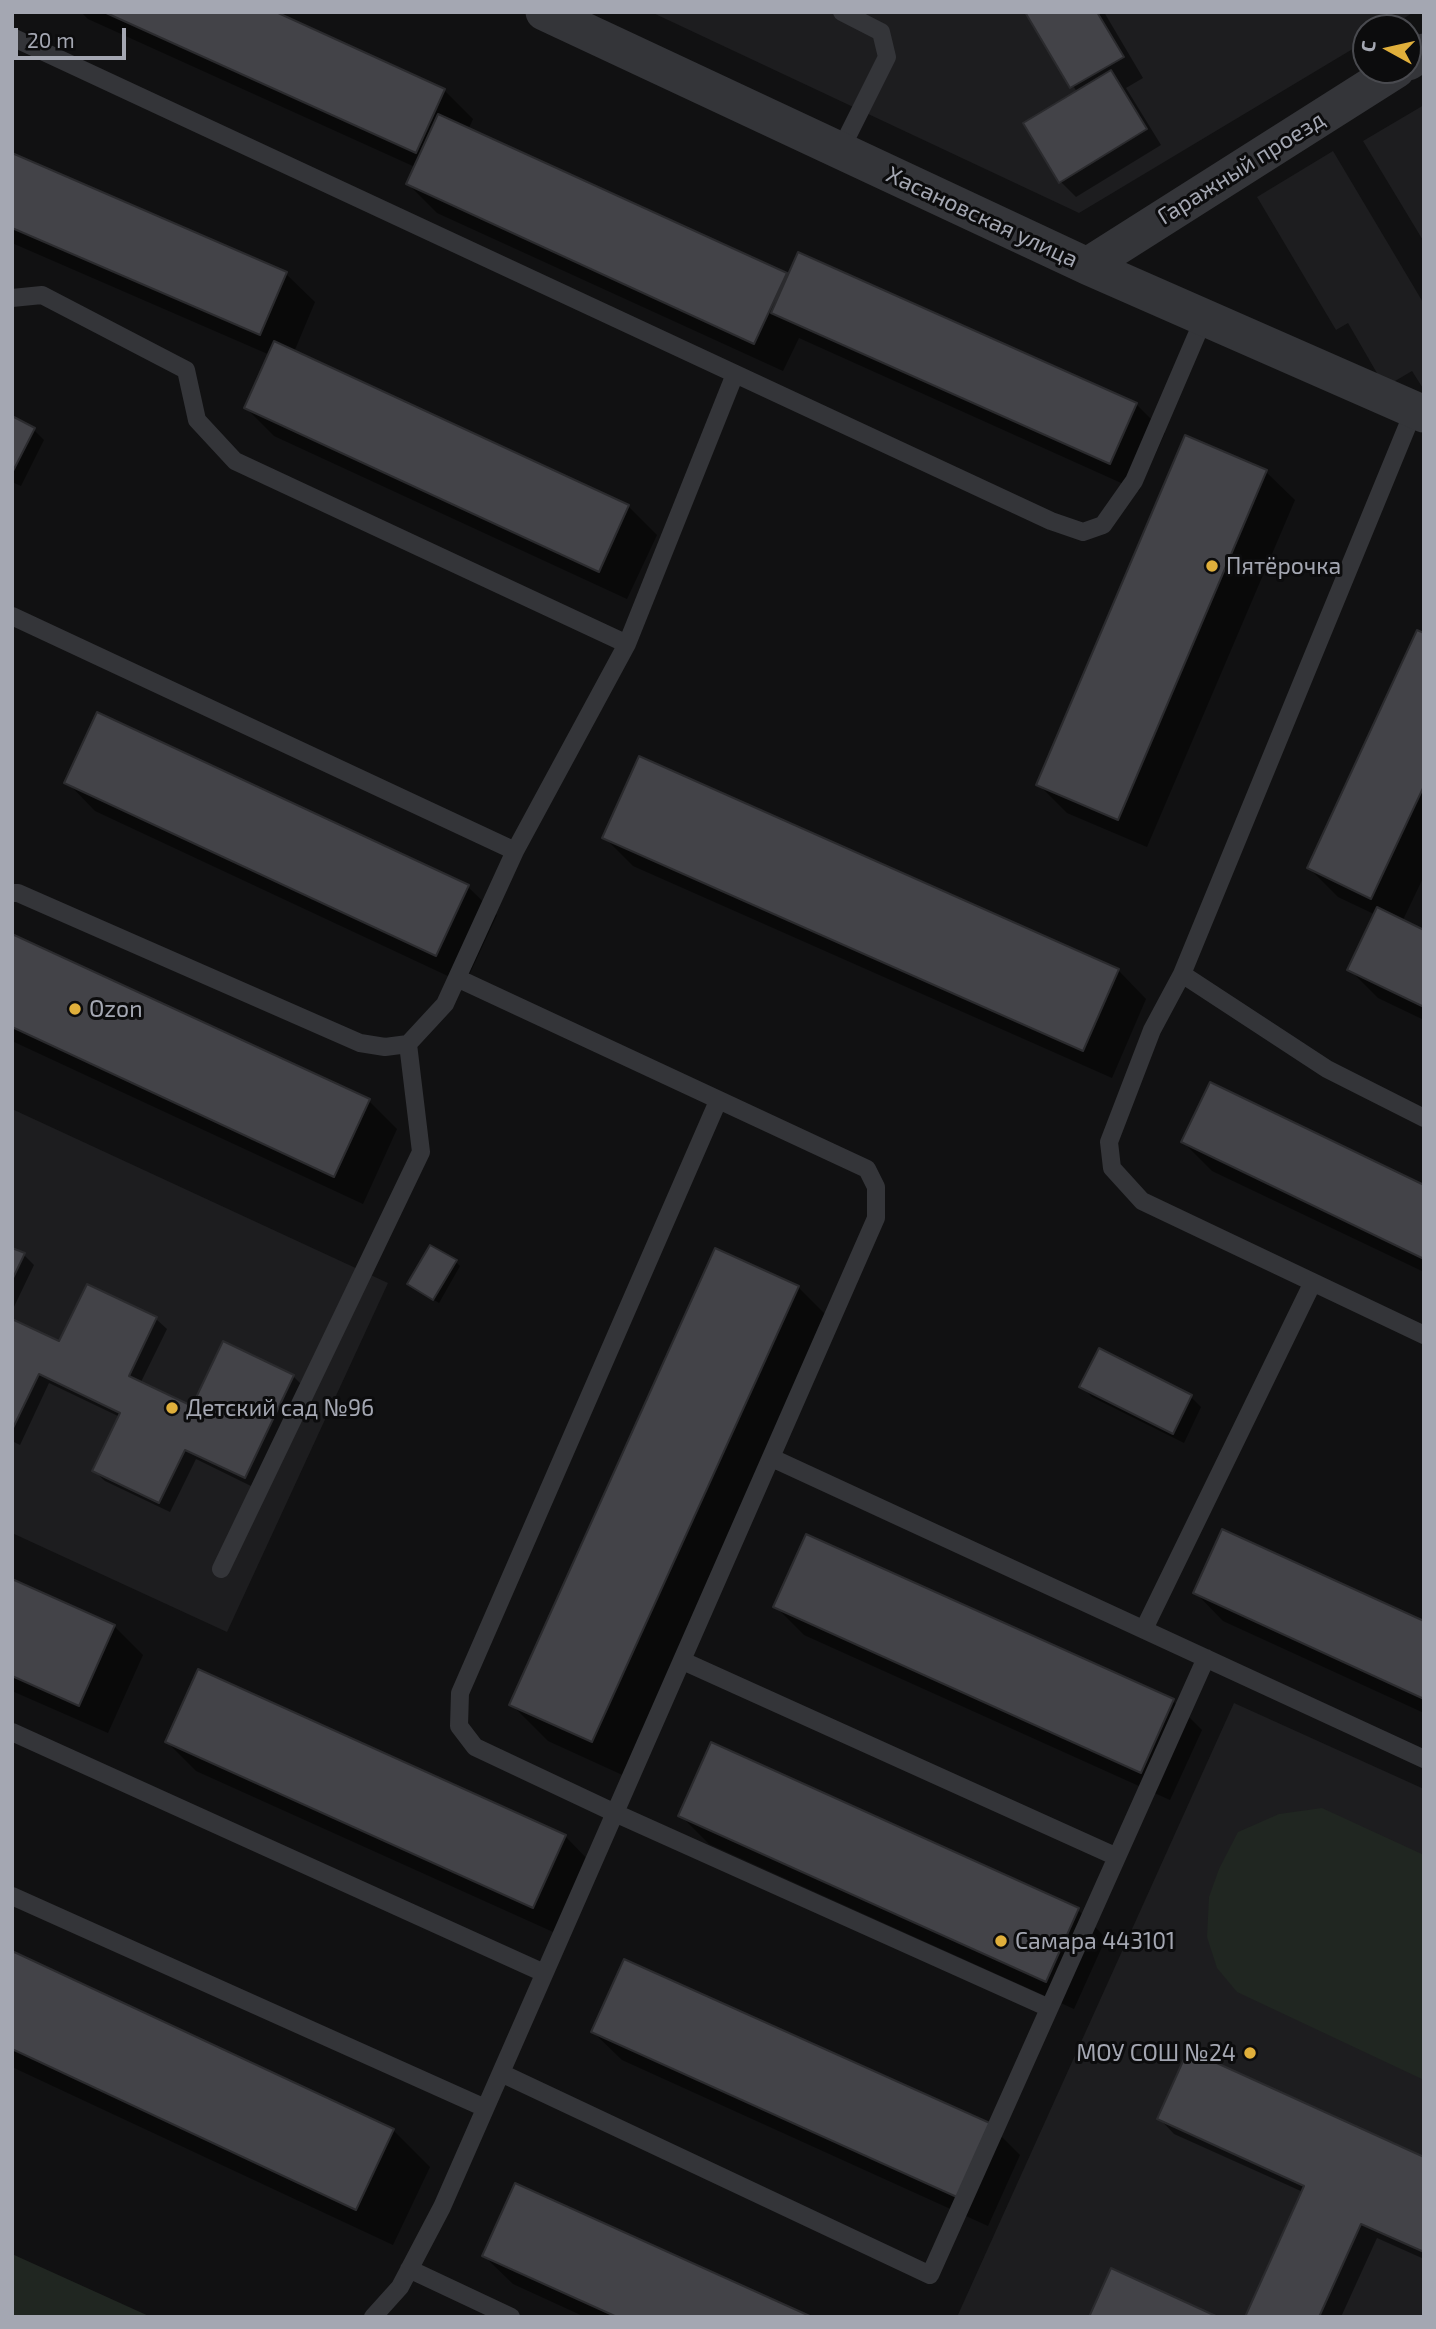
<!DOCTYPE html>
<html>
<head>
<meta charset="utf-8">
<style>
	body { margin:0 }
	#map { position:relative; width:1436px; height:2329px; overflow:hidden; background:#111112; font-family:"Exo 2",sans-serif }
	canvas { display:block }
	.frame { position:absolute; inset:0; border:14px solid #a4a7b2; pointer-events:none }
	.north { position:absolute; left:1352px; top:14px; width:70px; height:70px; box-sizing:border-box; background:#0c0c0d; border:2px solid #494a4f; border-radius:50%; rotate:278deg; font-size:19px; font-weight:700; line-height:28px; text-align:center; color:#a4a7b2 }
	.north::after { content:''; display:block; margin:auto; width:24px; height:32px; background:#e0af3b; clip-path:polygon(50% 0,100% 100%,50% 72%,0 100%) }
	.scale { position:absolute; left:14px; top:28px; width:112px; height:32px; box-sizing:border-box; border:4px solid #a4a7b2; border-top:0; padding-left:9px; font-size:21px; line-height:24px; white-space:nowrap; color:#a4a7b2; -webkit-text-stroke:5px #0c0c0d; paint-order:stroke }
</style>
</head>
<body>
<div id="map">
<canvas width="1436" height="2329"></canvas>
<div class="frame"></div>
<div class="north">С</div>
<div class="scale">20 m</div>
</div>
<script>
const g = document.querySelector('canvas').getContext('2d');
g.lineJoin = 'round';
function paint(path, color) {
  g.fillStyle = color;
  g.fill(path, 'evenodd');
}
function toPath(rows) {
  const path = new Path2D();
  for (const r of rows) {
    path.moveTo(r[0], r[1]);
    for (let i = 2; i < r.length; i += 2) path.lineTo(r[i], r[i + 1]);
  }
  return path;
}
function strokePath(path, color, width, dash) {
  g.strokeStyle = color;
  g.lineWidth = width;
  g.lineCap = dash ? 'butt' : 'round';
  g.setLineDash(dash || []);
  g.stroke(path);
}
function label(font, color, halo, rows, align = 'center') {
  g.font = font + ' "Exo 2",sans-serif';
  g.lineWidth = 6;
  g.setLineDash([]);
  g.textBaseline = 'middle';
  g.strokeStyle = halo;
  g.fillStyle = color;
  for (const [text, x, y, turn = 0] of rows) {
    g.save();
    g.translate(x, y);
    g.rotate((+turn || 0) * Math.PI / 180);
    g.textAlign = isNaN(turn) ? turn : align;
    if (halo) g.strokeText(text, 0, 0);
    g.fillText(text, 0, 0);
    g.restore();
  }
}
const built = toPath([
	[651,12,1414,12,1388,28,1366,28,1366,41,1079,213],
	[1424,105,1424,242,1363,141],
	[1333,151,1424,304,1424,390,1412,371,1385,387,1348,323,1336,330,1257,197],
	[12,1109,388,1283,227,1632,12,1533],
	[1234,1703,1424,1789,1424,2317,957,2317]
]);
const green = toPath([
	[1322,1808,1424,1855,1424,2080,1237,1992,1217,1968,1207,1937,1209,1897,1219,1869,1238,1832,1279,1814],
	[12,2254,151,2317,12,2317]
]);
const shadow = toPath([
	[81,12,272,12,444,90,473,119,468,130,789,278,1136,404,1165,433,1139,491,799,338,783,371,437,213,408,184,415,167,88,19],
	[1027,12,1104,12,1143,78,1126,88,1161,145,1076,197,1060,181,1077,92],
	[12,155,286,274,315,302,294,352,628,506,657,535,627,599,274,436,246,408,270,355,12,243],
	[12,418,34,430,44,440,21,486,12,482],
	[1186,438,1266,472,1295,500,1147,847,1067,813,1038,784],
	[1424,635,1424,876,1402,922,1424,932,1424,1020,1378,998,1349,969,1376,915,1338,897,1309,868],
	[67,782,468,887,497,915,465,984,95,811],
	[604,837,1118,970,1146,999,1112,1078,633,866],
	[12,935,369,1101,397,1129,363,1204,12,1041],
	[1183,1142,1424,1187,1424,1272,1212,1171],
	[12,1249,24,1255,34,1265,12,1311],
	[455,1261,460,1266,439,1303,409,1284],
	[87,1286,156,1319,167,1329,140,1384,193,1409,293,1376,303,1386,255,1488,196,1459,170,1512,105,1481,94,1471,120,1417,49,1383,20,1445,12,1441,12,1321,60,1344],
	[798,1287,835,1324,629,1778,548,1741,511,1704],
	[1082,1387,1191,1397,1201,1407,1184,1443,1092,1397],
	[12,1581,114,1626,143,1655,108,1733,12,1691],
	[1195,1592,1424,1623,1424,1713,1223,1621],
	[775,1606,1173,1701,1202,1730,1170,1800,804,1635],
	[167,1742,565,1836,593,1865,562,1936,196,1771],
	[680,1815,1078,1910,1106,1938,1074,2009,709,1844],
	[12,1953,393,2130,430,2167,393,2245,12,2067],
	[593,2032,991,2126,1020,2155,988,2226,622,2060],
	[1159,2118,1424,2159,1424,2259,1377,2238,1341,2317,1247,2317,1303,2192,1174,2134],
	[484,2256,808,2317,585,2317,513,2284]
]);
const building = toPath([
	[104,12,276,12,445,89,416,153,104,12],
	[1025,12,1097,12,1124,57,1070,88,1025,12],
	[1111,70,1147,129,1059,183,1023,123,1111,70],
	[438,114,787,273,754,344,406,184,438,114],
	[12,153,287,272,260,335,12,228,12,153],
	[798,252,1137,403,1110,464,771,313,798,252],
	[274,341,629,505,599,572,244,408,274,341],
	[12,416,35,428,12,473,12,416],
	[1185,435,1267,470,1118,820,1036,785,1185,435],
	[1417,630,1424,633,1424,786,1371,899,1307,868,1417,630],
	[97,712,469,885,436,956,64,783,97,712],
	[639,756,1119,969,1083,1051,602,838,639,756],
	[1377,907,1424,930,1424,1007,1347,970,1377,907],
	[12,934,370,1099,334,1177,12,1027,12,934],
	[1210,1082,1424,1185,1424,1259,1181,1142,1210,1082],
	[430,1245,457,1260,433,1300,407,1284,430,1245],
	[12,1248,25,1253,12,1280,12,1248],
	[715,1248,799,1286,592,1742,509,1705,715,1248],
	[87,1284,157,1317,129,1376,192,1406,223,1341,294,1375,245,1478,185,1450,159,1503,92,1471,120,1413,39,1374,12,1430,12,1319,59,1341,87,1284],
	[1099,1348,1192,1395,1173,1434,1079,1387,1099,1348],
	[1222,1529,1424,1621,1424,1699,1193,1593,1222,1529],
	[806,1534,1174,1699,1141,1773,773,1607,806,1534],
	[12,1579,115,1625,79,1706,12,1676,12,1579],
	[198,1669,566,1835,533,1908,165,1742,198,1669],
	[711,1742,1079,1908,1046,1982,678,1816,711,1742],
	[12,1951,394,2129,356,2210,12,2049,12,1951],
	[624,1959,992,2124,959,2198,591,2032,624,1959],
	[1188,2050,1424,2157,1424,2252,1361,2224,1319,2317,1245,2317,1304,2186,1157,2119,1188,2050],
	[515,2183,812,2317,617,2317,482,2256,515,2183],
	[1111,2268,1218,2317,1089,2317,1111,2268]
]);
const lane = toPath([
	[12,37,1051,521,1083,532,1103,525,1134,481,1204,318],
	[840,151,887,57,881,32,842,12],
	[12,298,42,295,186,370,197,420,235,461,627,644],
	[1414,410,1182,974,1152,1030,1109,1142,1112,1168,1142,1201,1424,1335],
	[12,616,515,851],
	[12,893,18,893,360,1043,385,1047,408,1044,445,1004,515,851,627,644,735,374],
	[1182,974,1327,1069,1424,1118],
	[718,1101,460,1693,459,1726,475,1747,615,1813,1049,2008],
	[772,1458,1424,1759],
	[221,1569,421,1152,408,1044],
	[1144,1629,1313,1282],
	[683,1661,1117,1857],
	[12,1732,544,1973],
	[12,1896,485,2108],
	[501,2073,930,2275,1206,1658],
	[409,2269,511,2317],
	[373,2317,400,2287,442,2207,876,1218,876,1187,867,1169,457,978]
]);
const street = toPath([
	[544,12,1087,266,1424,414],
	[1408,62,1424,52],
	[1087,266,1396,70]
]);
const markers = [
	[1212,566,7,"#e0af3b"],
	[75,1009,7,"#e0af3b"],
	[172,1408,7,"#e0af3b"],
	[1001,1941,7,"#e0af3b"],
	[1250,2053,7,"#e0af3b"]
];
const streetNames = [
	["Гаражный проезд",1241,168,-32],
	["Хасановская улица",982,217,25]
];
const poiNames = [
	["Пятёрочка",1226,566],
	["Ozon",89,1009],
	["Детский сад №96",186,1408],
	["Самара 443101",1015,1941],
	["МОУ СОШ №24",1236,2053,"right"]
];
paint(built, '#1d1d1f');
paint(green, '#202621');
paint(shadow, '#0007');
paint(building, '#434348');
strokePath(building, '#2b2b2e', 2);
strokePath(lane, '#343539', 18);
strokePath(street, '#343539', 37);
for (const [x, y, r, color] of markers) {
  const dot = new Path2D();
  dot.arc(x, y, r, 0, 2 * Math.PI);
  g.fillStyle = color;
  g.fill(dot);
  strokePath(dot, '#0c0c0d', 2.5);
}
label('23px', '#a4a7b2', '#0c0c0d', streetNames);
label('23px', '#a4a7b2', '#0c0c0d', poiNames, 'left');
</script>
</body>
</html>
